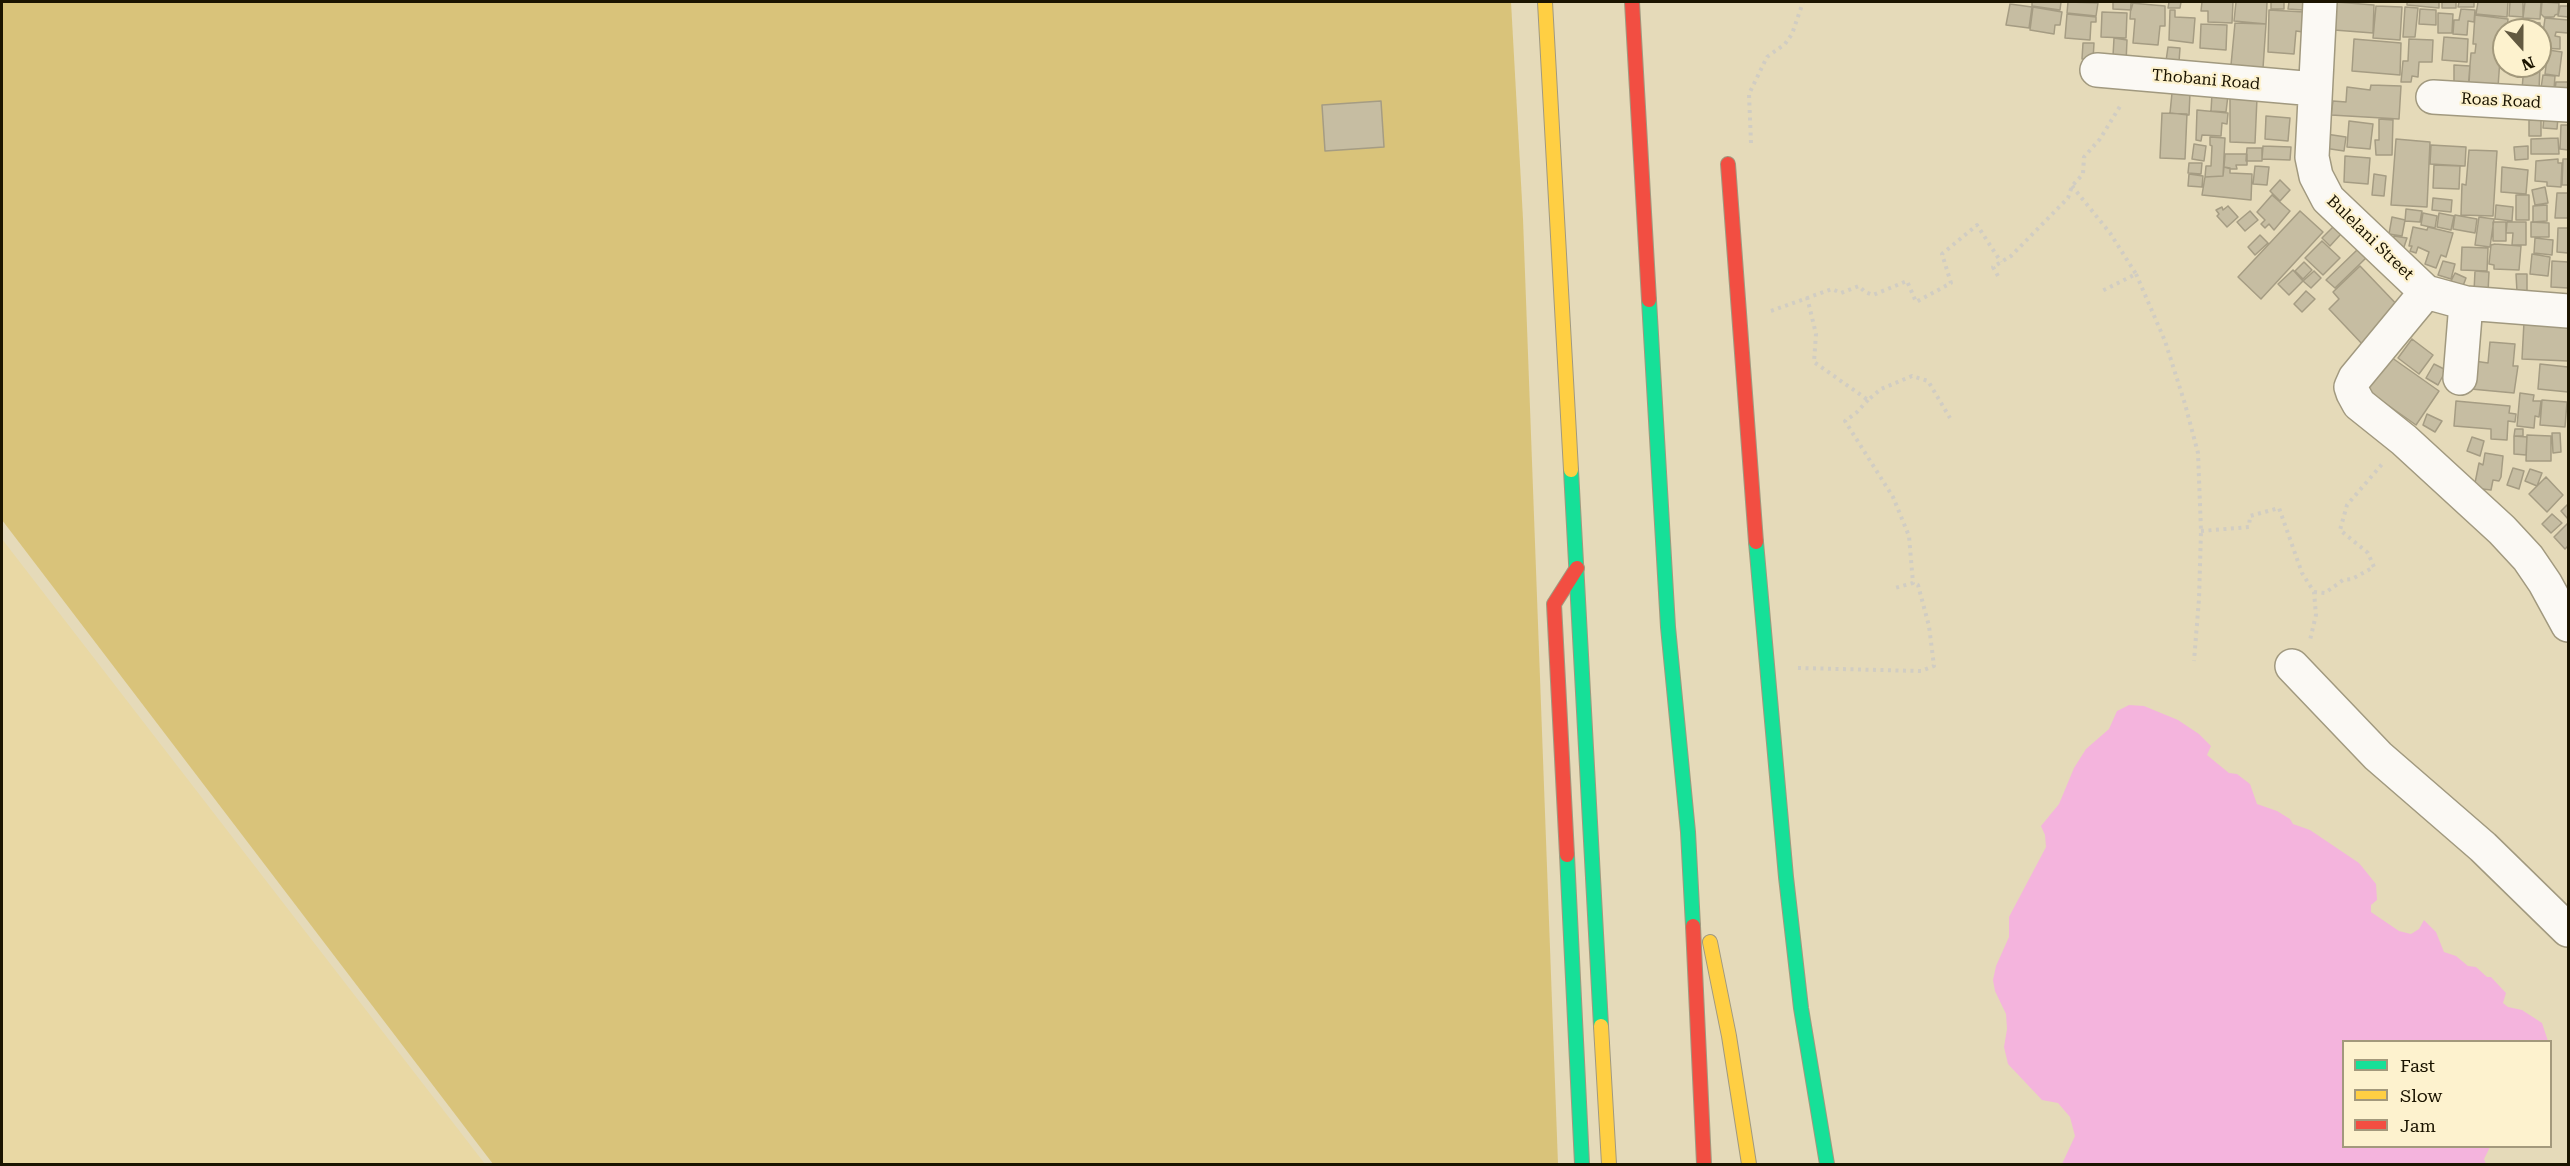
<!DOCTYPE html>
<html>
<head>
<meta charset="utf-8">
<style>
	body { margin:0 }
	#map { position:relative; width:2570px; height:1166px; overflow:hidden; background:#e5dab9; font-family:"Roboto Serif",serif }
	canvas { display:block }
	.frame { position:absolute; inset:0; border:3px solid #1b1400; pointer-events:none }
	.legend { position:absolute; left:2342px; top:1040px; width:210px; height:108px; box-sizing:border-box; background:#fdf2ce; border:2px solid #a3997c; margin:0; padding:8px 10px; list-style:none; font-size:18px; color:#1b1400 }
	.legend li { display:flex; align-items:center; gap:12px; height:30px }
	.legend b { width:30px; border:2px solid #a3997c }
	.north { position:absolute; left:2492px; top:18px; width:60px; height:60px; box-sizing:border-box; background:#fdf2ce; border:2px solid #a3997c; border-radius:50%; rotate:159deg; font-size:16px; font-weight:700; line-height:24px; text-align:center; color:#1b1400 }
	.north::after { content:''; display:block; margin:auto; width:21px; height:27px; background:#625941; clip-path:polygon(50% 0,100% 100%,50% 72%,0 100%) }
</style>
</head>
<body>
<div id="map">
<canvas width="2570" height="1166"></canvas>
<div class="frame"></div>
<ul class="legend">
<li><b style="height:8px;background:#16e098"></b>Fast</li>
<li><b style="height:8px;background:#ffcf43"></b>Slow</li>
<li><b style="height:8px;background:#f24e42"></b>Jam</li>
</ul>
<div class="north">N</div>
</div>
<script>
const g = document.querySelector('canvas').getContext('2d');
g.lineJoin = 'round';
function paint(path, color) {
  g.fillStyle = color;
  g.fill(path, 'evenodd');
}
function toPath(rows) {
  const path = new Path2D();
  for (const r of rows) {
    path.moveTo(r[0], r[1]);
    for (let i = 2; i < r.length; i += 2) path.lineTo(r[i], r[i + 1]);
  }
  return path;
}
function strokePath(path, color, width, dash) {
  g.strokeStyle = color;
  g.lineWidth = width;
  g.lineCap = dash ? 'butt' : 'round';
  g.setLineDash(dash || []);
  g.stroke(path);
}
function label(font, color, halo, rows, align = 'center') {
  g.font = font + ' "Roboto Serif",serif';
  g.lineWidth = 4.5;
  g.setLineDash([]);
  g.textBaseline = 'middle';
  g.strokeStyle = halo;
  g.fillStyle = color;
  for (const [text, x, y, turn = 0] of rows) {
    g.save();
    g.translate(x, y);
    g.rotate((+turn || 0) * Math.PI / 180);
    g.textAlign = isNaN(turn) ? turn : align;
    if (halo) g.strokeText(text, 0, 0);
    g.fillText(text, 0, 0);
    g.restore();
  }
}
const built = toPath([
	[2,539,485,1164,2,1164]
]);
const green = toPath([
	[2,2,1511,2,1523,219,1558,1164,493,1164,2,520]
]);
const water = toPath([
	[2129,705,2144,706,2178,720,2199,734,2211,746,2207,755,2229,773,2237,774,2250,784,2257,804,2277,811,2290,819,2293,824,2310,830,2359,863,2376,884,2377,900,2371,905,2371,912,2399,931,2411,934,2419,929,2424,920,2436,932,2444,952,2456,956,2468,966,2476,967,2487,977,2491,977,2506,993,2503,1003,2508,1007,2522,1010,2542,1023,2548,1041,2344,1042,2344,1146,2490,1147,2484,1159,2486,1164,2062,1164,2075,1136,2070,1117,2058,1103,2042,1100,2008,1064,2004,1047,2007,1029,2006,1014,1995,991,1993,980,1996,966,2009,937,2009,917,2046,847,2045,835,2041,826,2059,804,2074,768,2086,749,2109,729,2117,711]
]);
const building = toPath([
	[2032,2,2061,2,2060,10,2032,6,2032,2],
	[2068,2,2098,3,2096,16,2067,13,2068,2],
	[2113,2,2133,2,2133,3,2131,10,2113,9,2113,2],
	[2169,2,2181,2,2180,8,2168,8,2169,2],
	[2202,2,2233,2,2232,23,2208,22,2208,11,2201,11,2202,2],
	[2236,2,2267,2,2266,24,2234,21,2236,2],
	[2271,2,2284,2,2284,9,2271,9,2271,2],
	[2289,2,2303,2,2303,10,2288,9,2289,2],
	[2336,2,2374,5,2373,33,2334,30,2336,2],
	[2407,2,2439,2,2439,8,2407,5,2407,2],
	[2442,2,2456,2,2456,8,2442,8,2442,2],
	[2459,2,2474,2,2474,7,2458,7,2459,2],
	[2478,2,2508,2,2507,17,2476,14,2478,2],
	[2510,2,2523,2,2523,17,2509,16,2510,2],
	[2525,2,2541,2,2540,19,2523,18,2525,2],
	[2542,2,2559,3,2558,14,2555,15,2554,17,2544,17,2541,14,2542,2],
	[2131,3,2165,6,2165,26,2160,26,2158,45,2133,43,2135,19,2130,19,2131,3],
	[2010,4,2032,7,2029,28,2006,25,2010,4],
	[2376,6,2402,7,2400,40,2373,38,2376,6],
	[2560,6,2568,6,2568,17,2558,16,2560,6],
	[2033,7,2062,12,2060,25,2055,25,2054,34,2030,30,2033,7],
	[2405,7,2418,8,2415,37,2403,37,2405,7],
	[2420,9,2436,10,2436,25,2419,24,2420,9],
	[2461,9,2475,10,2474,22,2468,21,2467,35,2453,34,2454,20,2459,20,2461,9],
	[2170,10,2175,10,2175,17,2195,18,2193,43,2169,40,2170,10],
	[2269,10,2304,12,2303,32,2296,31,2294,54,2268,52,2269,10],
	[2102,12,2127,13,2126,38,2101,37,2102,12],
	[2438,13,2453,14,2452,33,2438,33,2438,13],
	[2067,14,2096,17,2096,22,2091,22,2090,40,2065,38,2067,14],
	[2475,15,2508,19,2507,30,2504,30,2504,45,2501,45,2498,87,2468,89,2471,53,2475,53,2476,44,2473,44,2475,15],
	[2545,18,2568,20,2568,50,2568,33,2556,32,2555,36,2560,37,2560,49,2541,48,2545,18],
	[2517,21,2540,23,2540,30,2516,30,2517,21],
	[2235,23,2266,24,2263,68,2231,65,2235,23],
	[2201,24,2227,25,2226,50,2200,48,2201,24],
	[2444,37,2468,39,2467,62,2442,60,2444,37],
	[2114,38,2127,40,2126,63,2113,56,2114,38],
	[2354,39,2401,43,2400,75,2352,71,2354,39],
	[2409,39,2433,40,2432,62,2419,62,2418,77,2412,76,2411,82,2401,82,2403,61,2408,61,2409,39],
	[2083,43,2094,43,2093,60,2082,59,2083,43],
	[2168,47,2180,48,2179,62,2166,61,2168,47],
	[2548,50,2562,52,2559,76,2545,74,2548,50],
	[2454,65,2470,66,2469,84,2454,83,2454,65],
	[2524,66,2540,66,2539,90,2522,89,2524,66],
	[2543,75,2555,76,2554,89,2541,88,2543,75],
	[2556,82,2568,82,2568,98,2554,97,2556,82],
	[2371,85,2401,86,2399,119,2331,115,2333,101,2346,102,2347,87,2370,90,2371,85],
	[2172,93,2190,93,2189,115,2170,113,2172,93],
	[2212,94,2228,95,2226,112,2211,111,2212,94],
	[2230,96,2257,98,2255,143,2230,142,2230,96],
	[1381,101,1384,147,1325,151,1322,105,1381,101],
	[2197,110,2228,113,2227,124,2222,123,2221,136,2202,135,2201,141,2196,140,2197,110],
	[2162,113,2187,114,2185,159,2160,158,2162,113],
	[2266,116,2290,118,2288,141,2265,139,2266,116],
	[2544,116,2558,117,2557,129,2543,128,2544,116],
	[2379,119,2393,120,2392,155,2376,155,2375,140,2379,140,2379,119],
	[2529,120,2541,120,2541,136,2529,136,2529,120],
	[2349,121,2373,124,2370,149,2347,147,2349,121],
	[2561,125,2568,125,2568,150,2560,149,2561,125],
	[2326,134,2346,137,2344,151,2324,148,2326,134],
	[2210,137,2225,138,2223,176,2205,177,2206,166,2211,166,2212,146,2210,145,2210,137],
	[2558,138,2559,154,2531,154,2531,139,2558,138],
	[2396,139,2430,142,2427,207,2391,205,2396,139],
	[2194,144,2206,146,2204,161,2192,159,2194,144],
	[2431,145,2466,147,2465,166,2430,164,2431,145],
	[2263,146,2291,147,2290,160,2262,159,2263,146],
	[2528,146,2528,159,2515,160,2514,147,2528,146],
	[2247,148,2262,148,2262,161,2246,161,2247,148],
	[2469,150,2497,151,2493,216,2461,215,2462,184,2466,185,2469,150],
	[2225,154,2247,154,2247,165,2236,165,2237,169,2231,169,2224,167,2225,154],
	[2345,156,2370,158,2368,184,2344,182,2345,156],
	[2558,159,2558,163,2562,163,2561,187,2547,186,2547,182,2535,181,2536,161,2558,159],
	[2563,159,2568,159,2568,185,2562,185,2563,159],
	[2189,163,2202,163,2201,174,2188,173,2189,163],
	[2434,165,2460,166,2459,189,2433,188,2434,165],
	[2255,166,2269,167,2267,185,2253,184,2255,166],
	[2224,167,2230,168,2230,173,2252,174,2251,200,2202,195,2205,177,2223,176,2224,167],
	[2502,167,2528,170,2526,194,2501,192,2502,167],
	[2189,174,2203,176,2202,187,2188,186,2189,174],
	[2374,174,2386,176,2384,196,2372,195,2374,174],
	[2280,180,2290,190,2280,201,2270,191,2280,180],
	[2545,187,2548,203,2535,205,2532,190,2545,187],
	[2557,193,2568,193,2568,218,2555,218,2557,193],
	[2272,195,2290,211,2274,230,2269,224,2265,228,2261,224,2265,220,2257,212,2272,195],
	[2516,195,2529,195,2529,220,2516,220,2516,195],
	[2433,198,2452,200,2451,212,2432,210,2433,198],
	[2496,205,2513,207,2512,221,2495,219,2496,205],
	[2547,205,2547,221,2533,222,2533,206,2547,205],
	[2228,206,2238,217,2227,227,2217,216,2219,214,2216,210,2222,207,2223,210,2228,206],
	[2406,209,2422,211,2420,222,2405,221,2406,209],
	[2250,211,2258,220,2245,231,2237,222,2250,211],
	[2300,211,2323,232,2261,299,2238,277,2300,211],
	[2423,213,2437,216,2435,228,2421,225,2423,213],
	[2439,213,2454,216,2451,230,2437,227,2439,213],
	[2455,215,2477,219,2475,233,2453,229,2455,215],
	[2392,217,2405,220,2402,236,2389,234,2392,217],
	[2479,217,2494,219,2490,247,2475,245,2479,217],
	[2493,222,2506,222,2506,241,2493,241,2493,222],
	[2507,222,2526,222,2526,245,2512,245,2513,233,2506,233,2507,222],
	[2531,222,2549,223,2549,237,2531,237,2531,222],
	[2333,227,2341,234,2330,246,2322,238,2333,227],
	[2413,227,2427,230,2428,227,2453,233,2446,257,2441,255,2436,268,2425,264,2429,252,2418,247,2416,253,2410,251,2412,246,2409,246,2413,227],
	[2558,228,2568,228,2568,253,2557,252,2558,228],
	[2260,235,2268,243,2255,255,2248,247,2260,235],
	[2394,236,2407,238,2404,247,2392,244,2394,236],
	[2535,238,2553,240,2552,255,2534,253,2535,238],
	[2322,241,2340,258,2323,275,2305,258,2322,241],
	[2495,244,2521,246,2519,270,2494,269,2494,265,2489,264,2491,245,2495,244],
	[2462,247,2488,248,2487,271,2461,270,2462,247],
	[2358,249,2366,258,2335,288,2326,280,2358,249],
	[2532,254,2550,257,2548,276,2530,274,2532,254],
	[2443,261,2455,264,2451,279,2438,275,2443,261],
	[2552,261,2568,262,2568,288,2551,287,2552,261],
	[2304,262,2312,270,2303,279,2295,271,2304,262],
	[2360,266,2403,311,2365,347,2329,309,2339,299,2333,292,2360,266],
	[2293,270,2303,281,2289,295,2278,284,2293,270],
	[2314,271,2321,278,2311,288,2303,281,2314,271],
	[2475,271,2489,272,2488,292,2474,291,2475,271],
	[2455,273,2466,278,2463,286,2451,281,2455,273],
	[2516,274,2527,274,2527,292,2517,292,2516,274],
	[2306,291,2315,299,2302,312,2294,304,2306,291],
	[2524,322,2568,324,2568,361,2522,359,2524,322],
	[2412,339,2433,355,2419,374,2398,358,2412,339],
	[2490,342,2515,344,2513,366,2518,366,2514,393,2471,389,2474,361,2488,363,2490,342],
	[2388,355,2439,391,2416,425,2365,389,2388,355],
	[2434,364,2446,370,2438,385,2426,378,2434,364],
	[2540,364,2568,367,2568,392,2538,389,2540,364],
	[2520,393,2534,395,2533,401,2541,401,2539,417,2535,416,2534,428,2517,426,2520,393],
	[2542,400,2567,402,2565,427,2540,425,2542,400],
	[2456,401,2510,406,2509,413,2516,414,2515,422,2508,421,2507,440,2491,439,2491,429,2454,426,2456,401],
	[2427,414,2442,421,2435,432,2423,425,2427,414],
	[2515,429,2523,429,2523,436,2514,436,2515,429],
	[2552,433,2560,433,2561,452,2553,453,2552,433],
	[2527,435,2551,436,2551,461,2526,461,2527,435],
	[2514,436,2527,437,2526,455,2514,454,2514,436],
	[2472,437,2484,441,2480,456,2467,451,2472,437],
	[2485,453,2503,456,2501,477,2499,481,2493,480,2491,490,2474,488,2479,463,2483,465,2485,453],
	[2513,468,2524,471,2519,489,2507,485,2513,468],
	[2530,469,2542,473,2537,486,2525,481,2530,469],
	[2546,477,2563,495,2547,512,2529,494,2546,477],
	[2568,504,2568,519,2561,511,2568,504],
	[2552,514,2562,523,2551,533,2542,524,2552,514],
	[2568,523,2568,546,2565,549,2554,537,2568,523]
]);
const path = toPath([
	[1751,143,1749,94,1767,57,1785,44,1792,34,1803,2],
	[2072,186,2110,233,2136,274,2100,292],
	[2136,274,2165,341,2185,404,2198,453,2201,531,2199,599,2194,661],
	[1998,276,1993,267,2011,256,2068,198,2072,186,2083,174,2084,157,2100,139,2122,103],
	[1807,297,1816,334,1814,362,1868,400,1881,389,1912,376,1928,381,1950,418],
	[1771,311,1832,289,1841,293,1859,286,1865,292,1873,295,1907,281,1916,302,1951,283,1942,254,1977,225,2001,262],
	[1868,400,1856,413,1845,421,1893,497,1909,536,1913,583,1895,588],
	[2201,531,2249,527,2250,516,2279,508,2302,573,2314,592,2316,615,2310,640],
	[2314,592,2325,593,2343,580,2352,579,2374,567,2368,553,2340,530,2347,505,2383,463],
	[1798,668,1921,671,1934,666,1929,626,1918,585,1913,583]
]);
const street = toPath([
	[2320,2,2312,157,2316,176,2328,199,2426,292,2466,303,2568,311],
	[2097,70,2315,89],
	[2433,97,2568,105],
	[2426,292,2355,378,2351,387,2353,393,2359,404,2404,440,2502,530,2528,558,2545,583,2568,625],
	[2460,378,2466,303],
	[2292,666,2378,756,2483,847,2568,930]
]);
const fast = toPath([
	[1649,300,1668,627,1688,832,1693,926],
	[1571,470,1601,1026],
	[1756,542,1786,877,1801,1008,1827,1164],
	[1567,855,1582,1164]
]);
const slow = toPath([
	[1545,2,1571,470],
	[1710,942,1729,1036,1749,1164],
	[1601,1026,1609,1164]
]);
const jam = toPath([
	[1632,2,1649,300],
	[1728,164,1756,542],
	[1567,855,1554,604,1577,568],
	[1693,926,1704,1164]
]);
const streetNames = [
	["Thobani Road",2206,80,5],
	["Roas Road",2501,101,3],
	["Bulelani Street",2370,238,44]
];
paint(built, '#e9d8a4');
paint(green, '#d9c37a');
paint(water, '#f4b4dd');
paint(building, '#c6bda2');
strokePath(building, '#a59c83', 1.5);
strokePath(street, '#a1997f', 36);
strokePath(fast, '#a1997f', 16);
strokePath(slow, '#a1997f', 16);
strokePath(jam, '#a1997f', 16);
strokePath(path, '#d1cdc3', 4, [3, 4.5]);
strokePath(street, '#fbf9f4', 33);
strokePath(fast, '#16e098', 14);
strokePath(slow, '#ffcf43', 14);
strokePath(jam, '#f24e42', 14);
label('16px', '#1b1400', '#fdf2ce', streetNames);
</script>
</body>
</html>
